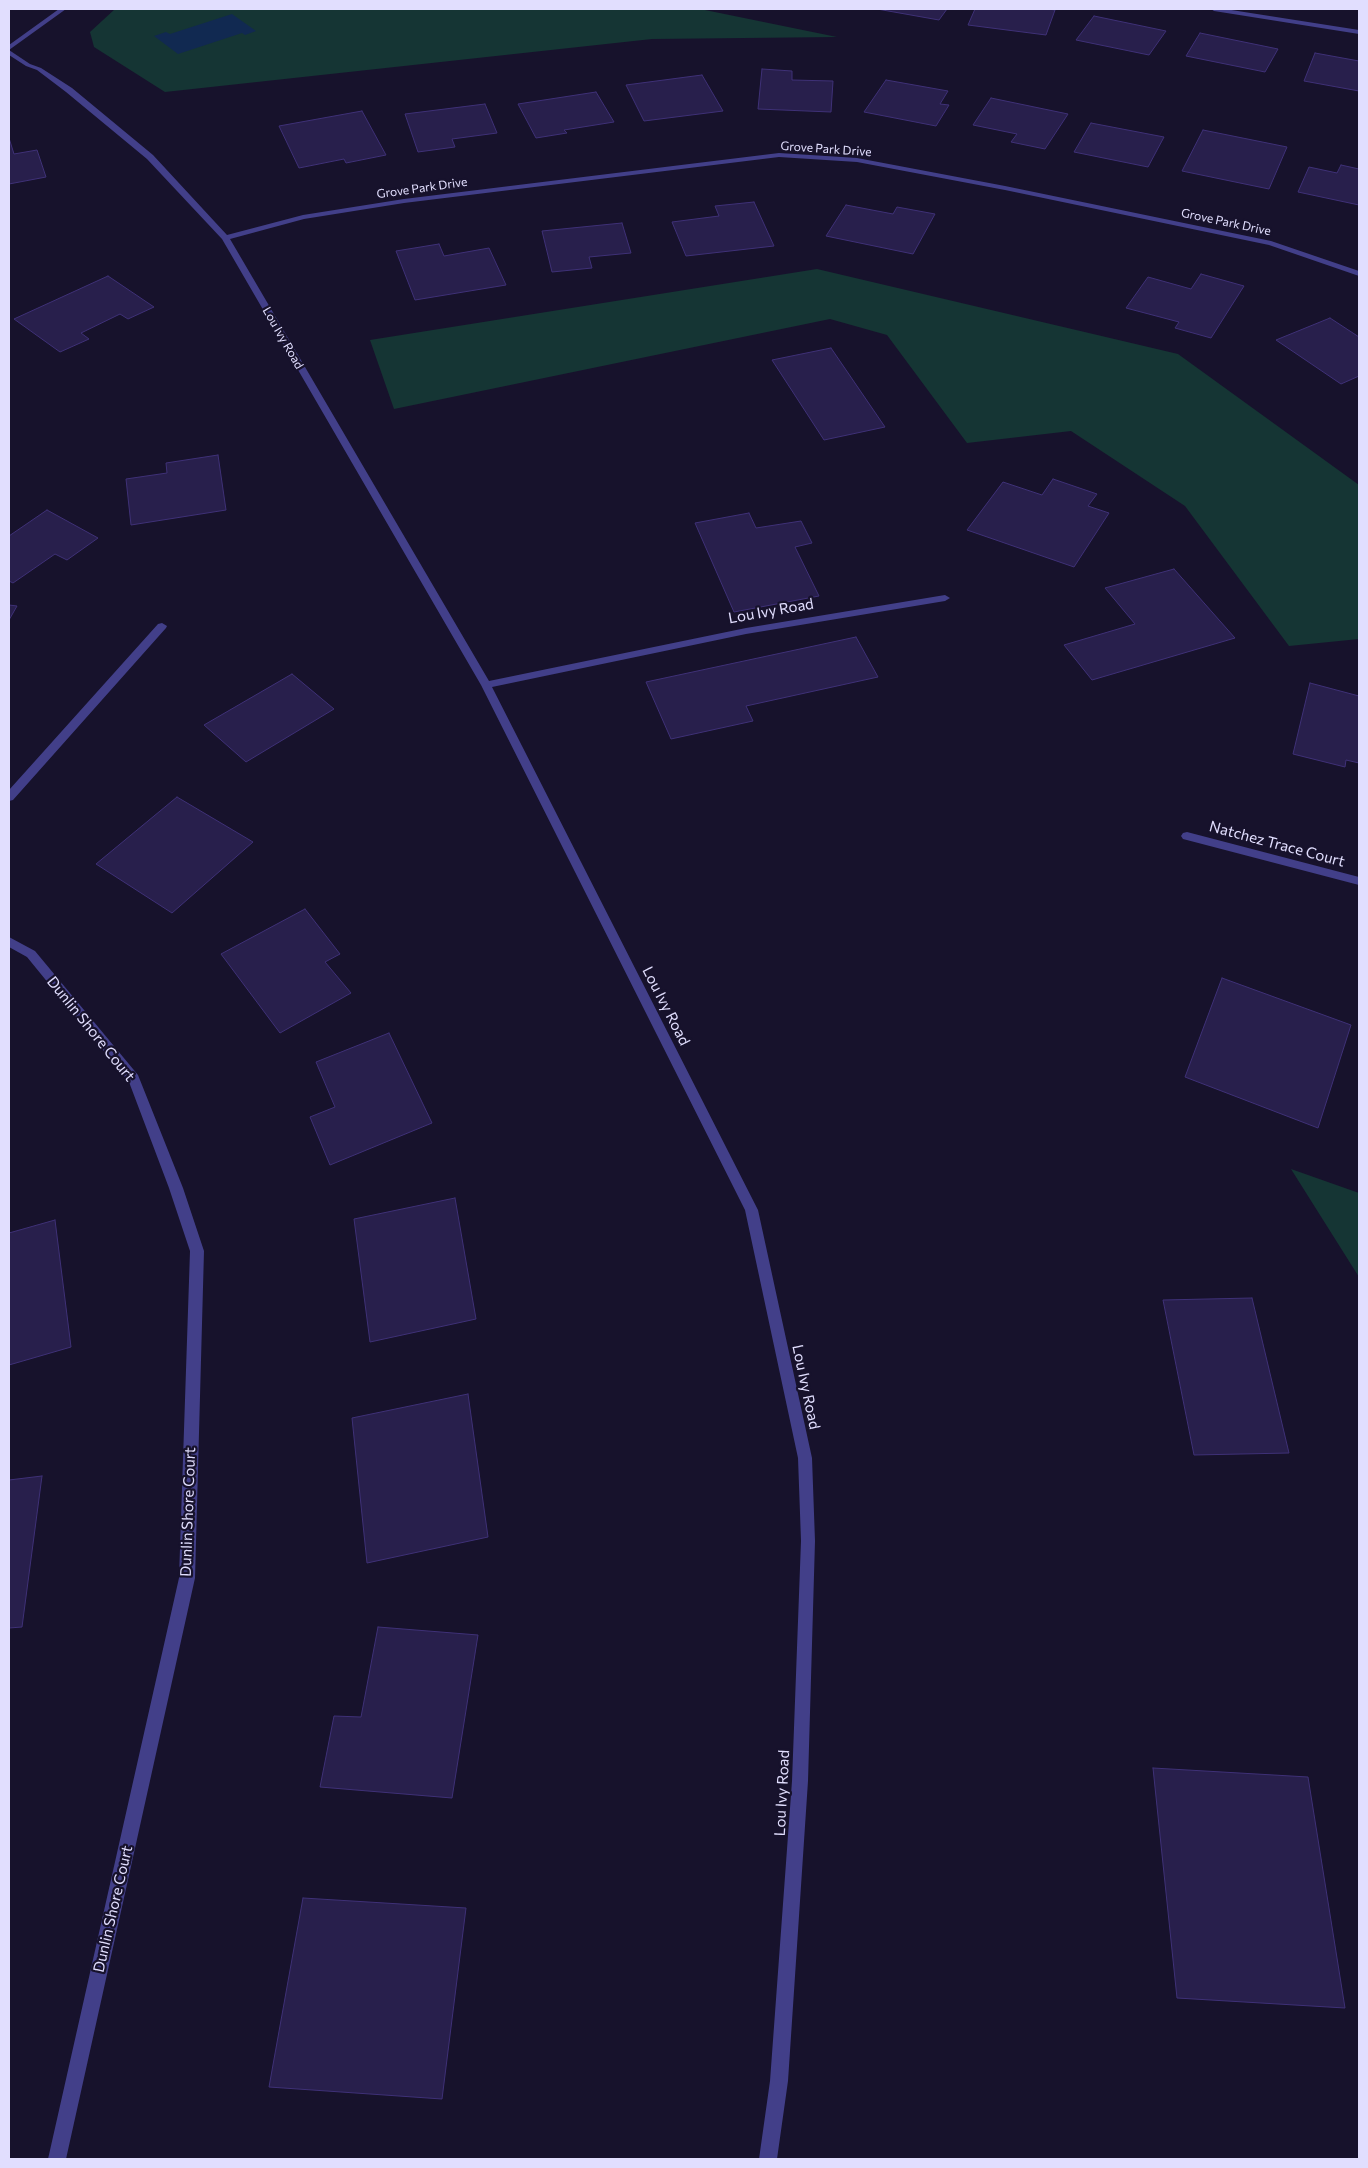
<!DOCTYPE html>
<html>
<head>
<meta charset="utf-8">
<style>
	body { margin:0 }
	#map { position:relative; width:1368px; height:2168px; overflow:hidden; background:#17122c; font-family:Commissioner,sans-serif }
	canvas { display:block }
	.frame { position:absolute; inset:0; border:10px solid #e1defe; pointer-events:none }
</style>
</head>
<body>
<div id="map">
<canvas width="1368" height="2168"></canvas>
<div class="frame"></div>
</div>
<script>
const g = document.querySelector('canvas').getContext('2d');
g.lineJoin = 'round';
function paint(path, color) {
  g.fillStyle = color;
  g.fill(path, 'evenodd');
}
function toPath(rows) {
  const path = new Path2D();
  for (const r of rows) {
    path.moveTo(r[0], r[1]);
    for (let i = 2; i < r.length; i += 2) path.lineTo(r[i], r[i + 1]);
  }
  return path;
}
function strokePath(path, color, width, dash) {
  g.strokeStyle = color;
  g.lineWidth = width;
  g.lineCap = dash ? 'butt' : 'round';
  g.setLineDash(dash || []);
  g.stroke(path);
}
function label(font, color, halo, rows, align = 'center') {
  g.font = font + ' Commissioner,sans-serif';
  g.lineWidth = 4.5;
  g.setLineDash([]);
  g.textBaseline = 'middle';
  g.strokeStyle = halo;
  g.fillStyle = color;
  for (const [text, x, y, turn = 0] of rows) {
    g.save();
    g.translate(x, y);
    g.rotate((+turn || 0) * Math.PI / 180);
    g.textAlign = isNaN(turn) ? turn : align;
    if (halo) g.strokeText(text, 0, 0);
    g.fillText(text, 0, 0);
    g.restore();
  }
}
const green = toPath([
	[115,9,700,9,837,37,652,39,165,92,94,47,90,32],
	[817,269,1178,354,1359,485,1359,639,1289,646,1185,506,1071,431,967,443,887,335,830,319,394,409,370,340],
	[1291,1169,1359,1193,1359,1277]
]);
const water = toPath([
	[232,14,256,31,245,35,242,33,178,54,154,36,166,32,170,34]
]);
const building = toPath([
	[877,9,947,9,939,20,877,9],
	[975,9,1049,9,1055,10,1046,35,968,25,975,9],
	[1094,16,1166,31,1149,55,1076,40,1094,16],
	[1200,33,1278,49,1265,72,1186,56,1200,33],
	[1315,53,1359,61,1359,91,1304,81,1315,53],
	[762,69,792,71,792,80,833,81,831,112,758,109,762,69],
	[702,75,723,111,644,121,626,85,702,75],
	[886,80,948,91,940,104,949,105,936,126,864,112,886,80],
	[596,92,614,122,564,130,567,133,536,138,518,104,596,92],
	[991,98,1068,114,1045,149,1011,142,1017,134,973,125,991,98],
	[485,104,497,133,452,139,455,147,418,152,405,114,485,104],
	[362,111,386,155,346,163,344,159,299,168,279,126,362,111],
	[1091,123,1164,137,1148,167,1074,152,1091,123],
	[1203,130,1287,147,1269,189,1182,171,1203,130],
	[9,138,14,154,37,150,46,177,9,184,9,138],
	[1341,165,1359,169,1359,205,1298,192,1309,167,1337,173,1341,165],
	[754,202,774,246,686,256,672,222,719,216,715,206,754,202],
	[846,205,893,214,897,207,935,214,913,254,826,236,846,205],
	[622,223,631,253,589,257,592,268,552,272,542,231,622,223],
	[439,244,444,256,489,248,506,285,415,300,396,251,439,244],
	[1201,274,1244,286,1211,338,1175,328,1179,322,1126,308,1148,277,1191,289,1201,274],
	[108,276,154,307,128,319,120,314,81,333,89,339,60,352,14,319,108,276],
	[1330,318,1359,337,1359,376,1341,384,1276,340,1330,318],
	[831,348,885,427,824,440,772,360,831,348],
	[218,455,226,510,131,525,126,479,167,473,166,463,218,455],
	[1053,479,1097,494,1088,506,1109,513,1074,567,967,530,1003,482,1042,495,1053,479],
	[47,510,98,538,67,560,55,554,13,583,9,581,9,536,47,510],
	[749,513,756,528,801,521,812,543,795,547,819,596,734,612,695,523,749,513],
	[1174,569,1235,638,1092,680,1064,645,1135,624,1105,588,1174,569],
	[9,605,17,606,9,620,9,605],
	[856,637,878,677,746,706,753,721,671,739,646,682,856,637],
	[292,674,334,709,246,762,204,725,292,674],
	[1310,683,1359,696,1359,763,1346,760,1345,767,1293,754,1310,683],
	[177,797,253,842,172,913,96,864,177,797],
	[305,909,340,954,325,962,351,993,280,1033,221,954,305,909],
	[1222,978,1351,1025,1318,1128,1185,1077,1222,978],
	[389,1033,432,1123,330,1165,310,1117,335,1107,316,1062,389,1033],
	[455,1198,476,1319,370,1342,354,1219,455,1198],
	[55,1220,71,1347,9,1365,9,1233,55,1220],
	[1252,1298,1289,1453,1194,1455,1163,1300,1252,1298],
	[468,1394,488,1537,367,1563,352,1418,468,1394],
	[42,1476,22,1627,9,1628,9,1480,42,1476],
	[378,1627,478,1635,452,1798,320,1787,334,1716,361,1717,378,1627],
	[1153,1768,1308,1777,1345,2008,1177,1998,1153,1768],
	[303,1898,466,1908,442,2099,269,2087,303,1898]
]);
const minor = toPath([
	[59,9,66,9,9,50,30,64,41,68,72,88,153,155,227,235,303,215,404,199,779,153,857,158,1005,186,1271,241,1359,271,1359,276,1269,245,1005,190,857,162,779,157,404,203,304,219,230,239,489,681,746,628,945,595,950,598,945,601,746,634,492,687,758,1210,812,1458,815,1541,808,1781,788,2081,777,2159,759,2159,770,2081,792,1781,801,1541,798,1458,745,1210,481,685,222,239,147,159,66,92,37,70,26,66,9,55,9,45,59,9],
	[1211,9,1225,9,1359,30,1359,34,1214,11,1211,9],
	[162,623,167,626,166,628,13,800,9,801,9,790,158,624,162,623],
	[1187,832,1359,877,1359,885,1183,839,1181,836,1183,833,1187,832],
	[9,937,35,951,138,1075,183,1188,204,1251,195,1578,66,2159,48,2159,179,1578,190,1251,169,1188,129,1082,27,957,9,947,9,937]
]);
const farStreetnames = [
	["Grove Park Drive",826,149,4],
	["Grove Park Drive",422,188,-8],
	["Grove Park Drive",1226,222,12],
	["Lou Ivy Road",283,338,60]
];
const streetNames = [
	["Lou Ivy Road",771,611,-10],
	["Natchez Trace Court",1277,844,15],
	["Lou Ivy Road",666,1006,63],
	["Dunlin Shore Court",91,1029,51],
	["Lou Ivy Road",806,1387,78],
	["Dunlin Shore Court",188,1512,-88],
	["Lou Ivy Road",782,1793,-87],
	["Dunlin Shore Court",113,1909,-77]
];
paint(green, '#153534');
paint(water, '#112951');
paint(building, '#281f4c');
strokePath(building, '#3f3177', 1);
paint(minor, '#423f89');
label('12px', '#e1defe', '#17122c', farStreetnames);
label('15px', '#e1defe', '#17122c', streetNames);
</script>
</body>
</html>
